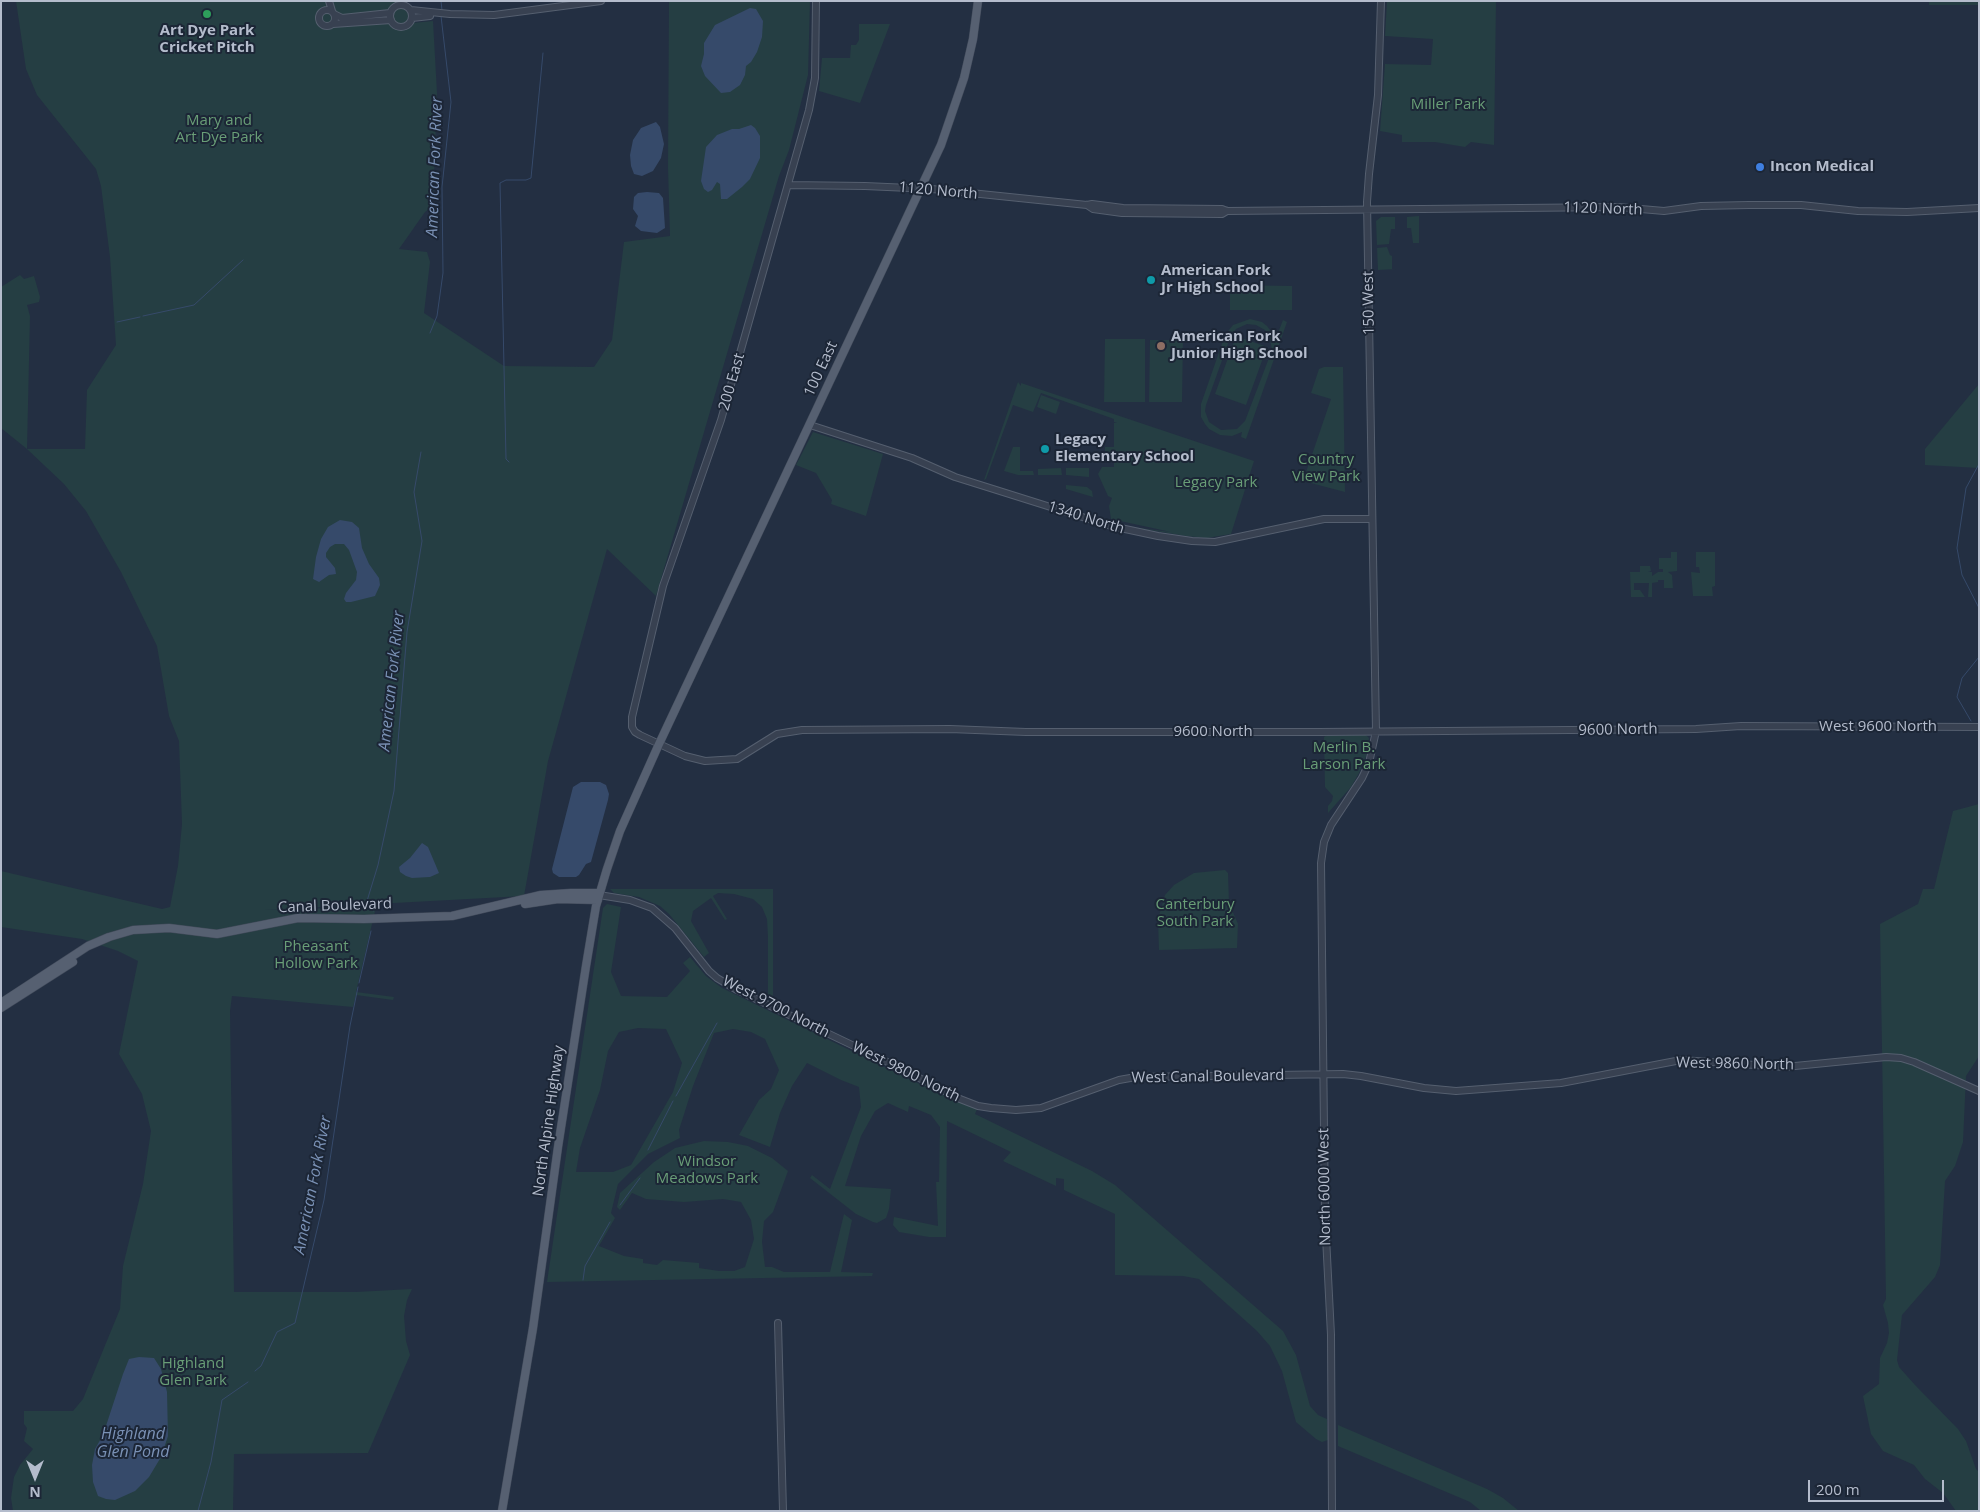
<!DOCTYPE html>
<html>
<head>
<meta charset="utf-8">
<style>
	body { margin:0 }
	#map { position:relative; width:1980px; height:1512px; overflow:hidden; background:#232f42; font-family:"Open Sans",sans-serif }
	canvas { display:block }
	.frame { position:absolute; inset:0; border:2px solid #b4bccc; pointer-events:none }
	.north { position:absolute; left:10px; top:1452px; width:50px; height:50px; -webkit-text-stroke:4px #1c2636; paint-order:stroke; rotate:180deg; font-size:14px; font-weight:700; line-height:20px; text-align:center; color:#b4bccc }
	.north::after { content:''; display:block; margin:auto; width:18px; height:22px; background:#b4bccc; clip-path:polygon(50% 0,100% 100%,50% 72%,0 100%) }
	.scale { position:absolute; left:1808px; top:1480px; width:136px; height:22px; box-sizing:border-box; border:2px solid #b4bccc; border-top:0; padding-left:6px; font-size:15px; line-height:18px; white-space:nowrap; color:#b4bccc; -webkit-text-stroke:4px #1c2636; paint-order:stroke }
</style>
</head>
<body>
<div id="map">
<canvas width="1980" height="1512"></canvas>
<div class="frame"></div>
<div class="north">N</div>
<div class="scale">200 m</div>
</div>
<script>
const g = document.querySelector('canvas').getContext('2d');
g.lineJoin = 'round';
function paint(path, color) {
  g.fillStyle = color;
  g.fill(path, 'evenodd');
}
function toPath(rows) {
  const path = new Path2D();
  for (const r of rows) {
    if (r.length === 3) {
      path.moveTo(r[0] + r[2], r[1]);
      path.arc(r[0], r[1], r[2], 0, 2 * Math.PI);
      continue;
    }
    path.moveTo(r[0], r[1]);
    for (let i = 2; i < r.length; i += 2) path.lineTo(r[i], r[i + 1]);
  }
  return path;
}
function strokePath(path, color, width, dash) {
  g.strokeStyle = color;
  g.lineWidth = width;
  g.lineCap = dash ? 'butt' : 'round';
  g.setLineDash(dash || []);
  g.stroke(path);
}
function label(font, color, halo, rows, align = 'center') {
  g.font = font + ' "Open Sans",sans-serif';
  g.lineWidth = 4;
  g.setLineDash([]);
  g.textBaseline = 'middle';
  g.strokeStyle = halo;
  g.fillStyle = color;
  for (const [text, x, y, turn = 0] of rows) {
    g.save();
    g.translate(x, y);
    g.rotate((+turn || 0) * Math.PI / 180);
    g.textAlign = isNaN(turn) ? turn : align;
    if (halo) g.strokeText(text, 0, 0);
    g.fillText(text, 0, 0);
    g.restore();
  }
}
const green = toPath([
	[16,1,402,1,412,23,433,21,437,93,433,206,425,212,399,249,427,252,430,262,424,313,504,366,594,367,612,340,624,242,670,236,668,167,669,1,810,1,808,75,789,150,779,176,656,596,607,549,548,761,524,896,264,910,376,907,356,992,394,997,393,1000,356,995,353,1007,232,996,230,1011,234,1292,356,1292,412,1289,407,1300,404,1316,406,1341,410,1355,368,1453,234,1454,233,1511,13,1511,11,1498,14,1477,20,1465,33,1449,24,1441,27,1428,24,1424,24,1411,73,1411,83,1399,120,1309,123,1266,143,1184,151,1131,142,1094,119,1054,138,961,118,951,82,939,1,927,1,871,162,909,170,907,178,866,182,824,179,741,169,716,157,646,121,572,86,511,64,484,27,449,1,428,1,287,20,275,24,279,34,276,40,297,39,302,27,305,30,316,27,449,85,449,87,390,116,345,110,257,101,186,96,169,37,95,26,69],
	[1387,1,1496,1,1494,145,1471,142,1465,147,1435,142,1402,142,1402,135,1380,131,1385,64,1431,65,1433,39,1385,36],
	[1929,1,1979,1,1979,5,1929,5],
	[859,24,890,24,860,103,819,91,822,58,850,58,851,45,856,45,859,40],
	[1419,216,1419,243,1413,243,1411,228,1407,228,1407,217],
	[1381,217,1395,217,1395,229,1391,229,1389,244,1377,245,1376,221],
	[1387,247,1390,255,1392,256,1392,269,1396,269,1378,270,1377,248],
	[1230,285,1292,286,1292,310,1230,310],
	[1250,319,1262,322,1267,326,1276,338,1283,320,1287,322,1246,439,1241,437,1242,432,1232,436,1220,435,1209,429,1205,424,1201,417,1201,404,1225,335,1233,325],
	[1247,324,1256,325,1265,330,1270,339,1272,350,1245,421,1237,429,1221,430,1209,422,1205,411,1206,405,1230,338,1236,329],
	[1236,336,1267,347,1246,405,1215,394],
	[1105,339,1145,339,1145,402,1104,402],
	[1150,340,1183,340,1182,402,1149,402],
	[1324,367,1343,367,1345,492,1303,481,1331,399,1311,393,1319,369],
	[1018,382,1021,386,1021,383,1254,461,1231,534,1207,538,1186,536,1132,527,1171,532,1111,519,1109,506,1112,498,1108,496,1098,474,1102,467,1114,467,1114,459,1105,459,1105,447,1114,447,1114,423,1117,422,1114,422,1114,419,1041,393,1033,412,1013,405,986,479,984,480],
	[1979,384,1979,468,1925,465,1925,449],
	[1041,395,1060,402,1056,414,1037,407],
	[813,432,883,454,866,516,831,504,832,500,816,473,796,465],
	[1013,447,1020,447,1020,471,1033,471,1034,475,1018,475,1004,471],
	[1061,468,1062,475,1038,475,1038,469],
	[1066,468,1089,468,1089,477,1066,475],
	[1066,485,1087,487,1092,491,1093,497,1066,489],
	[1671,552,1677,552,1677,571,1668,572,1672,575,1673,588,1664,588,1664,580,1658,580,1658,582,1652,583,1652,597,1648,597,1649,583,1634,583,1634,590,1640,590,1645,597,1631,597,1630,572,1640,572,1640,566,1650,566,1651,571,1648,572,1652,572,1652,576,1658,572,1663,572,1663,569,1659,569,1659,558,1671,558],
	[1696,552,1715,552,1715,586,1712,587,1713,596,1693,596,1691,572,1700,573,1699,567,1696,567],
	[1327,735,1366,735,1369,738,1367,754,1359,773,1351,787,1328,813,1328,806,1332,801,1333,796,1325,787,1324,737],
	[1979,804,1979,1056,1966,1076,1963,1142,1955,1166,1945,1181,1940,1265,1935,1277,1902,1315,1897,1360,1899,1367,1915,1385,1958,1429,1966,1441,1976,1469,1979,1472,1979,1511,1956,1511,1943,1493,1925,1479,1914,1465,1883,1451,1871,1434,1863,1396,1879,1384,1880,1358,1887,1343,1889,1333,1888,1323,1883,1305,1886,1299,1880,924,1918,904,1923,889,1934,889,1953,811],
	[1225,870,1228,873,1229,903,1238,924,1237,948,1159,950,1158,919,1165,895,1174,885,1194,873],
	[610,889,773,889,773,1000,768,997,768,937,767,919,762,907,753,899,734,894,718,893,713,896,727,919,725,920,711,898,693,911,691,921,709,953,704,957,669,914,660,906,639,897,614,893],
	[607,904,621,907,611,972,621,996,667,997,690,971,683,963,690,957,706,976,722,988,938,1093,977,1109,975,1114,1092,1171,1115,1185,1283,1331,1296,1355,1310,1406,1318,1415,1327,1419,1328,1440,1322,1442,1316,1439,1296,1422,1282,1371,1270,1346,1257,1331,1199,1279,1183,1276,1115,1275,1115,1214,1064,1190,1064,1179,1056,1178,1056,1186,1003,1161,1011,1152,947,1121,946,1237,929,1237,899,1232,893,1225,894,1217,938,1226,936,1182,939,1182,940,1127,931,1115,909,1106,908,1112,888,1103,875,1111,861,1136,845,1186,891,1189,889,1209,886,1218,877,1223,873,1222,856,1214,810,1178,812,1175,830,1189,861,1107,859,1087,841,1080,807,1063,792,1086,780,1113,770,1147,739,1135,759,1100,771,1089,779,1070,765,1039,751,1032,733,1029,714,1033,693,1086,679,1130,680,1138,648,1154,618,1184,611,1213,615,1218,599,1246,624,1256,643,1259,643,1263,657,1265,663,1260,699,1263,699,1268,719,1271,734,1271,745,1267,754,1239,751,1220,741,1202,723,1199,684,1202,646,1199,632,1193,620,1210,617,1207,620,1193,654,1162,675,1148,704,1141,728,1142,748,1146,772,1158,788,1171,773,1212,764,1221,762,1242,765,1267,772,1267,784,1272,830,1272,844,1214,852,1220,841,1272,873,1273,872,1276,547,1282,603,908],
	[638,1028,666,1029,682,1063,673,1092,631,1165,613,1172,576,1172,580,1148,600,1090,608,1051,619,1032],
	[1338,1425,1487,1489,1503,1498,1519,1511,1481,1511,1470,1502,1338,1446]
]);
const water = toPath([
	[750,8,756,9,763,21,762,37,757,52,751,62,746,66,745,75,740,85,730,92,721,93,705,76,701,66,704,54,704,43,715,25],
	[656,122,660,127,664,144,661,158,653,171,642,176,634,174,631,166,630,155,633,140,641,128],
	[751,125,755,128,760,136,760,158,750,179,742,187,727,199,721,199,720,184,717,182,712,190,708,192,704,189,701,181,706,147,717,135,732,129,739,129],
	[647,192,659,193,663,198,665,228,657,233,641,231,635,226,638,216,633,209,634,197,638,193],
	[340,520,352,522,359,528,362,548,369,564,379,578,380,585,375,596,351,602,346,602,344,599,346,593,356,580,357,572,349,550,344,544,335,544,330,547,326,553,326,557,335,568,336,574,329,575,319,582,313,579,316,557,321,539,328,527],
	[581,782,600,782,606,785,609,794,608,800,591,862,586,864,579,875,576,877,559,877,553,873,552,869,573,787],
	[422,843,428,847,439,873,430,877,412,878,406,876,400,872,399,867,410,858],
	[139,1357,154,1358,161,1369,167,1392,168,1436,161,1457,149,1477,135,1491,115,1500,106,1499,98,1496,93,1482,92,1465,95,1449,103,1435,123,1374,129,1359]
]);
const stream = toPath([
	[441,1,442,10],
	[143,316,194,305,243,260],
	[117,322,140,317],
	[430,333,437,316,443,273,442,187,451,102,441,16],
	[509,462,506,459,500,183,506,180,526,180,531,178,543,53],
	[1979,464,1966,488,1957,548,1962,575,1979,608],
	[1971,721,1957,697,1962,678,1979,657],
	[373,911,367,901,378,865,394,791,407,632,422,541,414,492,421,452],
	[359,983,371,931],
	[676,1096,717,1023],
	[648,1150,673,1101],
	[620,1205,640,1178],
	[583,1280,585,1266,610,1222],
	[255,1371,261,1366,277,1332,295,1323,324,1200,350,1026,358,987],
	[198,1511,211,1462,222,1400,248,1382]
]);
const minor = toPath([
	[329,1,332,11],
	[816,1,815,78,809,110,721,420,663,586,632,717,632,727,635,732,640,735,685,756,705,761,737,759,777,734,802,730,950,729,1026,732,1319,732,1696,729,1741,726,1979,727],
	[401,16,11],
	[327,18,8],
	[411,10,450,14,494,15,601,1],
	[334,14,342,18,390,13],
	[412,18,430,16],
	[333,24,391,20],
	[788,185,865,186,932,189,1087,205,1092,204,1123,208,1222,209,1227,211,1618,207,1664,211,1701,206,1749,205,1801,205,1858,211,1907,212,1979,208],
	[1087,205,1093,209,1122,213,1222,214,1227,211],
	[810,425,912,458,955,477,1111,526,1158,536,1192,541,1215,542,1324,519,1372,519],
	[599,895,630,900,652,908,675,928,709,971,717,978,737,990,898,1067,960,1099,978,1106,991,1108,1016,1110,1041,1108,1119,1080,1136,1077,1343,1074,1361,1076,1424,1088,1456,1091,1561,1083,1681,1060,1785,1067,1886,1057,1901,1058,1914,1062,1979,1091],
	[778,1323,783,1511],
	[1332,1511,1331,1335,1325,1217,1321,863,1324,842,1331,825,1362,778,1369,763,1376,731,1367,202,1369,174,1378,95,1381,1]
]);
const major = toPath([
	[525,904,558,899,598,900],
	[1,1003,88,946,109,937,133,930,169,928,217,934,298,918,364,919,452,916,541,895,571,893,599,893],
	[1,1008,73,962],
	[502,1511,533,1328,558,1147,586,966,596,906,607,869,620,831,659,744,941,145,964,78,973,39,978,1]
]);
const markers = [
	[207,14,5,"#2e9e5b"],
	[1760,167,5,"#3f7fe0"],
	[1151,280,5,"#0f9aa8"],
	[1161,346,5,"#8d6e63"],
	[1045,449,5,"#0f9aa8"]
];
const poiNames = [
	["Art Dye Park",207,31,"center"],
	["Cricket Pitch",207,48,"center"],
	["Incon Medical",1770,167],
	["American Fork",1161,271],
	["Jr High School",1161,288],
	["American Fork",1171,337],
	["Junior High School",1171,354],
	["Legacy",1055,440],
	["Elementary School",1055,457]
];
const parkNames = [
	["Miller Park",1448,105],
	["Mary and",219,121],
	["Art Dye Park",219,138],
	["Country",1326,460],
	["View Park",1326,477],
	["Legacy Park",1216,483],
	["Merlin B.",1344,748],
	["Larson Park",1344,765],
	["Canterbury",1195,905],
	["South Park",1195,922],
	["Pheasant",316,947],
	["Hollow Park",316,964],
	["Windsor",707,1162],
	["Meadows Park",707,1179],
	["Highland",193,1364],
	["Glen Park",193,1381]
];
const streetNames = [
	["1120 North",938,191,5],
	["1120 North",1603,209,2],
	["150 West",1369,303,-91],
	["100 East",821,369,-65],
	["200 East",732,382,-74],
	["1340 North",1086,518,17],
	["West 9600 North",1878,727],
	["9600 North",1618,730,-1],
	["9600 North",1213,732],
	["Canal Boulevard",335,906,-2],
	["West 9700 North",776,1007,27],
	["West 9860 North",1735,1064,1],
	["West 9800 North",906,1072,26],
	["West Canal Boulevard",1208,1077,-1],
	["North Alpine Highway",549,1121,-82],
	["North 6000 West",1325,1187,-91]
];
const waterNames = [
	["American Fork River",435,167,-88],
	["American Fork River",392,681,-84],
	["American Fork River",313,1185,-79],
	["Highland",133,1434],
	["Glen Pond",133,1452]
];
paint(green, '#253e43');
paint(water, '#364a6a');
strokePath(stream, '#364a6a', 1);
strokePath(minor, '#555f6f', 8);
strokePath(major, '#414a5a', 9);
strokePath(minor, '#384151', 6);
strokePath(major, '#566071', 8);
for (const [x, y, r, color] of markers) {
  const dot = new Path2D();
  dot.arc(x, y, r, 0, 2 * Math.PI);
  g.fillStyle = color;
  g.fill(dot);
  strokePath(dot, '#1c2636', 2);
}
label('bold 15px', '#b4bccc', '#1c2636', poiNames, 'left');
label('15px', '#699e77', '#1c2636', parkNames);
label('15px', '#b4bccc', '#1c2636', streetNames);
label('italic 16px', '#7a91b5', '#1c2636', waterNames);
</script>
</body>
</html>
